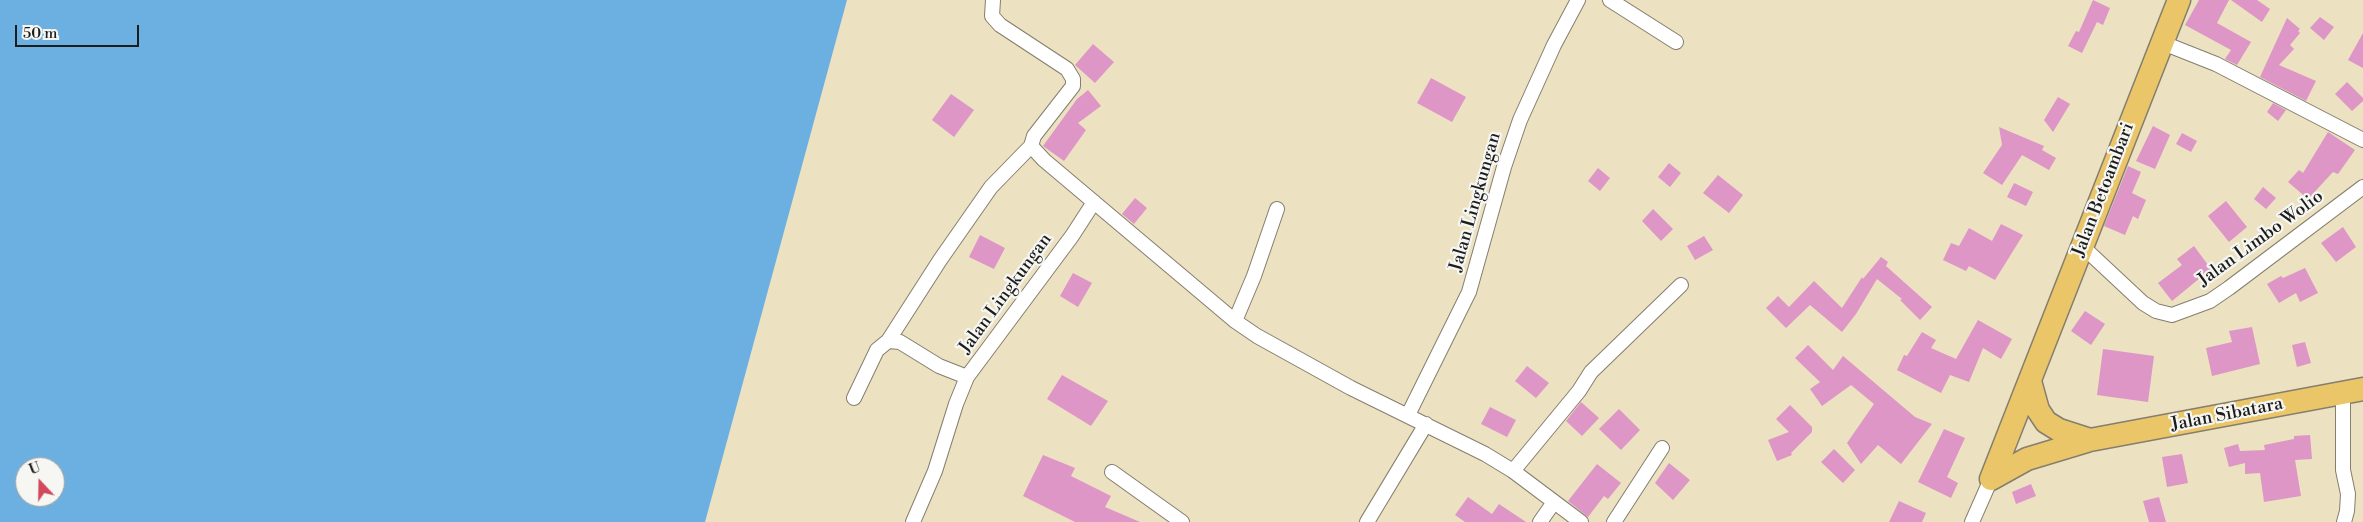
<!DOCTYPE html>
<html>
<head>
<meta charset="utf-8">
<style>
	body { margin:0 }
	#map { position:relative; width:2363px; height:522px; overflow:hidden; background:#ece1c1; font-family:"Libre Bodoni",serif }
	canvas { display:block }
	.north { position:absolute; left:15px; top:457px; width:50px; height:50px; box-sizing:border-box; background:#f6f6f2; border:1px solid #9f9f9c; border-radius:50%; rotate:339deg; font-size:14px; font-weight:700; line-height:20px; text-align:center; color:#1c1c1c }
	.north::after { content:''; display:block; margin:auto; width:18px; height:22px; background:#d1495b; clip-path:polygon(50% 0,100% 100%,50% 72%,0 100%) }
	.scale { position:absolute; left:15px; top:25px; width:124px; height:22px; box-sizing:border-box; border:2px solid #1c1c1c; border-top:0; padding-left:6px; font-size:15px; line-height:18px; white-space:nowrap; color:#1c1c1c; -webkit-text-stroke:4px #f6f6f2; paint-order:stroke }
</style>
</head>
<body>
<div id="map">
<canvas width="2363" height="522"></canvas>
<div class="north">U</div>
<div class="scale">50 m</div>
</div>
<script>
const g = document.querySelector('canvas').getContext('2d');
g.lineJoin = 'round';
function paint(path, color) {
  g.fillStyle = color;
  g.fill(path, 'evenodd');
}
function toPath(rows) {
  const path = new Path2D();
  for (const r of rows) {
    path.moveTo(r[0], r[1]);
    for (let i = 2; i < r.length; i += 2) path.lineTo(r[i], r[i + 1]);
  }
  return path;
}
function strokePath(path, color, width, dash) {
  g.strokeStyle = color;
  g.lineWidth = width;
  g.lineCap = dash ? 'butt' : 'round';
  g.setLineDash(dash || []);
  g.stroke(path);
}
function label(font, color, halo, rows, align = 'center') {
  g.font = font + ' "Libre Bodoni",serif';
  g.lineWidth = 4.5;
  g.setLineDash([]);
  g.textBaseline = 'middle';
  g.strokeStyle = halo;
  g.fillStyle = color;
  for (const [text, x, y, turn = 0] of rows) {
    g.save();
    g.translate(x, y);
    g.rotate((+turn || 0) * Math.PI / 180);
    g.textAlign = isNaN(turn) ? turn : align;
    if (halo) g.strokeText(text, 0, 0);
    g.fillText(text, 0, 0);
    g.restore();
  }
}
const water = toPath([
	[0,0,847,0,705,522,0,522],
	[25,467,55,467,55,497,25,497]
]);
const building = toPath([
	[2093,0,2110,8,2103,25,2097,22,2082,53,2068,46,2076,31,2079,32],
	[2199,0,2229,0,2217,23,2251,42,2237,65,2225,59,2231,50,2185,25],
	[2231,0,2257,0,2270,9,2262,22],
	[2320,17,2334,27,2324,40,2310,28],
	[2287,18,2300,29,2298,31,2300,33,2290,45,2294,49,2279,65,2316,81,2306,101,2260,77],
	[2363,33,2363,68,2348,60],
	[1093,44,1114,62,1095,83,1075,65],
	[1431,78,1466,97,1452,122,1417,103],
	[2347,82,2363,98,2363,101,2352,111,2335,94],
	[1088,90,1101,106,1078,123,1086,130,1064,161,1043,146,1077,99],
	[951,94,974,110,954,137,932,120],
	[2058,97,2070,104,2053,132,2044,120],
	[2273,103,2286,110,2278,121,2267,112],
	[2153,126,2170,135,2155,169,2136,161],
	[1999,127,2044,146,2042,150,2056,158,2049,170,2022,155,2002,185,1983,173,2002,145],
	[2328,132,2355,150,2338,174,2333,172,2308,199,2288,182,2299,170,2303,173],
	[2182,133,2197,141,2191,152,2176,144],
	[1669,163,1681,173,1670,187,1658,177],
	[2128,166,2141,172,2132,193,2146,200,2138,219,2133,216,2125,235,2104,226],
	[1598,168,1610,178,1600,191,1588,181],
	[1718,175,1743,195,1729,213,1703,193],
	[2014,183,2033,192,2026,206,2007,197],
	[2263,187,2276,198,2266,209,2254,199],
	[1135,198,1147,208,1134,224,1122,214],
	[2226,201,2247,227,2229,242,2208,216],
	[1653,209,1673,229,1661,241,1642,221],
	[2001,224,2023,235,1995,280,1969,266,1966,271,1943,260,1951,243,1959,246,1969,228,1992,241],
	[2343,227,2356,247,2336,262,2321,243],
	[980,235,1005,248,994,269,969,257],
	[1704,236,1713,250,1695,260,1687,246],
	[2194,246,2211,269,2172,301,2158,283,2182,265,2177,259],
	[1881,257,1888,262,1886,266,1932,307,1920,320,1900,300,1902,299,1877,279,1856,314,1842,332,1810,305,1786,328,1766,308,1778,296,1789,307,1814,281,1842,308,1862,277,1863,279],
	[2305,268,2318,293,2300,302,2296,293,2279,303,2267,284,2281,276,2283,278],
	[1073,273,1092,283,1078,307,1060,296],
	[2085,311,2105,324,2091,345,2071,331],
	[1978,320,2012,339,2001,359,1983,348,1969,382,1950,375,1941,393,1897,370,1904,355,1907,356,1922,332,1936,340,1931,348,1956,359],
	[2252,327,2260,364,2212,376,2206,348,2232,342,2229,331],
	[2305,342,2311,363,2297,367,2292,345],
	[1808,345,1833,370,1843,356,1915,417,1932,424,1901,464,1878,445,1861,464,1847,443,1874,404,1851,385,1822,406,1810,389,1820,382,1795,358],
	[2103,349,2154,356,2148,402,2097,395],
	[1527,366,1549,383,1536,398,1515,381],
	[1062,375,1108,401,1091,426,1047,399],
	[1581,402,1599,418,1582,436,1566,421],
	[1790,405,1812,427,1812,432,1791,453,1792,455,1777,461,1768,440,1789,432,1776,419],
	[1490,407,1516,420,1507,437,1481,424],
	[1619,409,1640,430,1621,450,1599,429],
	[1944,429,1965,438,1947,477,1958,483,1951,498,1918,482],
	[2310,435,2312,459,2295,460,2301,496,2264,502,2260,473,2245,474,2245,463,2229,467,2224,448,2238,444,2240,451,2265,450,2264,445,2294,439,2294,436],
	[1834,449,1855,470,1843,483,1821,462],
	[2182,454,2188,483,2167,487,2162,457],
	[1043,455,1075,468,1071,476,1111,496,1105,507,1140,522,1075,522,1023,496],
	[1669,463,1690,480,1673,500,1655,483],
	[1597,464,1621,483,1608,499,1604,496,1588,517,1568,501],
	[2031,484,2036,496,2016,504,2012,492],
	[1468,497,1492,514,1499,504,1526,522,1465,522,1455,515],
	[2159,497,2166,522,2149,522,2143,501],
	[1899,501,1926,513,1922,522,1889,522]
]);
const street = toPath([
	[1610,0,1676,42],
	[2163,43,2216,64,2363,140],
	[1031,146,1044,160,1235,321,1257,336,1351,388,1485,454,1513,471,1581,522],
	[2082,246,2143,303,2156,311,2172,315,2210,301,2229,288,2363,187],
	[1235,321,1254,276,1277,209],
	[888,341,940,260,991,187,1031,146,1034,136,1073,86,1073,79,1067,69,1000,25,992,16,993,0],
	[2343,393,2343,470,2348,494,2347,511,2344,522],
	[854,398,877,350,888,341,900,342,939,366,967,377,1072,236,1094,202],
	[1408,415,1469,292,1504,167,1520,120,1554,45,1578,0],
	[1513,471,1579,391,1591,372,1681,285],
	[1112,472,1182,522],
	[913,522,935,471,956,404,967,377],
	[1367,522,1426,424],
	[1540,522,1554,502],
	[1614,522,1662,448],
	[1972,522,1991,479]
]);
const primary = toPath([
	[2030,381,2038,410,2046,422,2059,430,2090,440],
	[1991,479,2179,0],
	[1991,479,2027,459,2090,440,2363,389]
]);
const streetNames = [
	["Jalan Betoambari",2104,190,-69],
	["Jalan Lingkungan",1476,202,-74],
	["Jalan Limbo Wolio",2261,239,-36],
	["Jalan Lingkungan",1006,294,-54],
	["Jalan Sibatara",2227,415,-11]
];
paint(water, '#6cb0e2');
paint(building, '#dd96c6');
strokePath(street, '#847e6e', 16);
strokePath(primary, '#847e6e', 25);
strokePath(street, '#fff', 14);
strokePath(primary, '#ebc669', 22);
label('18px', '#1c1c1c', '#f6f6f2', streetNames);
</script>
</body>
</html>
